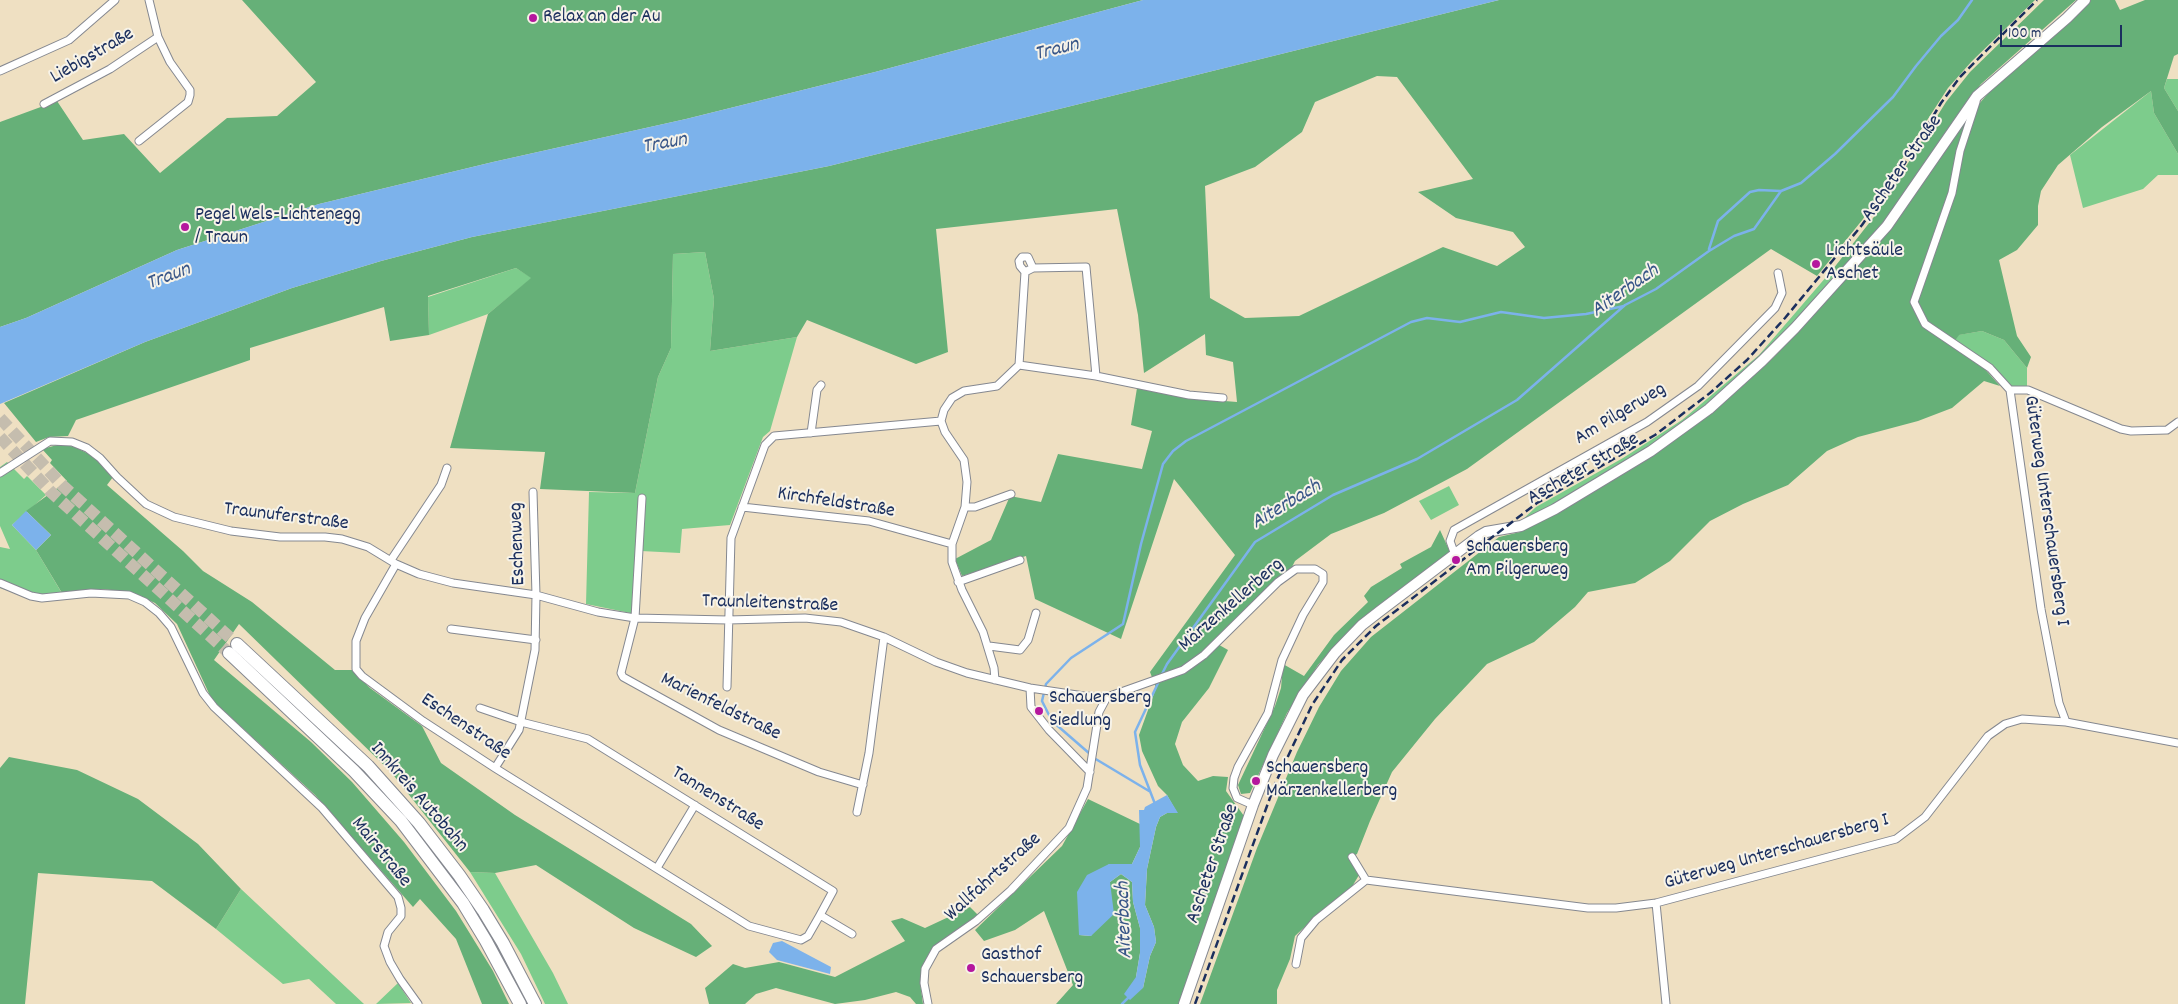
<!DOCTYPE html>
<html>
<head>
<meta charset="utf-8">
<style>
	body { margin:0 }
	#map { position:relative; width:2178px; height:1004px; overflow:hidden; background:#efe0c2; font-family:Dekko,sans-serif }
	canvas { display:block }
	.scale { position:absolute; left:2000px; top:25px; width:122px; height:22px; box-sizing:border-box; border:2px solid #1b2f5e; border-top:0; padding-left:6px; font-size:15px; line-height:18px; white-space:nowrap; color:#1b2f5e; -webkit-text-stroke:4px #f7f3e8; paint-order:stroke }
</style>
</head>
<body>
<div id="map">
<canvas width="2178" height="1004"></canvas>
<div class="scale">100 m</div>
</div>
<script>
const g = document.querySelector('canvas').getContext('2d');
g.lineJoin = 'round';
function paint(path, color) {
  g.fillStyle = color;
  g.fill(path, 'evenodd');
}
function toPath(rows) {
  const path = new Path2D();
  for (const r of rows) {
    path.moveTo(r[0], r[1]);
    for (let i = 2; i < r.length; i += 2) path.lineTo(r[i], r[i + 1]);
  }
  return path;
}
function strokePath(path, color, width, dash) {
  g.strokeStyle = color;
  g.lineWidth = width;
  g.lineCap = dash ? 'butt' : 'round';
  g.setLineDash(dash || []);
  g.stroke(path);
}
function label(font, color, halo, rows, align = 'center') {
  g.font = font + ' Dekko,sans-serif';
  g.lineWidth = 4;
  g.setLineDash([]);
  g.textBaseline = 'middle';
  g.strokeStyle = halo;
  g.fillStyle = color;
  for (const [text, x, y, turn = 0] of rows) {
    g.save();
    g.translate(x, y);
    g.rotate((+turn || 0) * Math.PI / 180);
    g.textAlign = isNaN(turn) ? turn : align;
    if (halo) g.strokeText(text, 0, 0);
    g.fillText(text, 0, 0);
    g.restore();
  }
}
const green = toPath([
	[2167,79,2178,79,2178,111,2164,88],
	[2151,91,2154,113,2178,154,2178,175,2158,175,2143,189,2083,208,2070,155],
	[705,252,714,299,710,351,797,337,770,431,763,437,730,525,682,529,680,553,641,551,635,614,586,604,589,492,635,493,658,377,671,348,673,254],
	[516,268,532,278,488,314,429,335,428,297],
	[1833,269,1839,273,1783,335,1755,364,1680,426,1623,463,1535,516,1522,520,1536,507,1623,458,1682,420,1759,355],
	[1982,331,2004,340,2027,368,2027,387,2011,386,1954,342,1958,335],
	[7,462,24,479,27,476,46,495,12,525,36,550,66,600,32,599,0,588,0,547,10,549,0,526,0,467],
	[1449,486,1459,505,1431,520,1419,501],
	[470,872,495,873,553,973,568,1004,545,1004,521,954],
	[241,889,364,1004,336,1004,309,979,283,984,216,929],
	[398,983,411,1003,376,1004]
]);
const forest = toPath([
	[242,0,1143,0,875,72,686,119,493,162,319,204,177,250,26,318,0,327,0,122,57,101,83,140,124,134,160,173,227,118,277,116,316,82],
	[1499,0,2035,0,1972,61,1948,88,1863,219,1817,276,1771,249,1467,469,1384,513,1331,534,1295,561,1291,569,1214,642,1228,650,1209,688,1182,722,1175,744,1183,765,1198,781,1213,776,1228,777,1226,791,1244,816,1179,1004,1056,1004,1073,985,1044,911,1015,930,984,941,975,930,1062,846,1088,799,1140,824,1140,847,1132,864,1109,864,1079,935,1091,936,1110,882,1121,874,1132,882,1133,902,1140,928,1140,953,1136,977,1143,988,1150,956,1156,942,1154,927,1145,905,1147,869,1156,827,1160,817,1167,813,1177,813,1167,795,1158,786,1142,751,1139,735,1156,688,1150,672,1235,555,1174,479,1121,639,1035,599,1026,556,962,576,955,559,991,540,1010,496,1041,502,1058,454,1142,469,1152,431,1131,425,1137,388,1187,398,1237,402,1233,362,1206,355,1205,334,1144,373,1138,315,1117,209,936,229,948,352,916,364,807,320,797,337,710,351,714,299,705,252,673,254,671,348,658,377,635,493,540,489,545,452,450,448,488,314,531,278,516,268,428,296,429,335,390,341,384,307,250,348,250,360,76,420,68,436,49,437,36,442,4,403,145,342,292,288,381,261,472,237,829,166],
	[1377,76,1397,77,1473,179,1418,192,1456,218,1513,232,1525,247,1497,266,1443,247,1299,316,1245,318,1210,298,1205,186,1255,167,1302,132,1315,102],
	[2044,0,2076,0,1981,84,1956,117,1891,213,1839,273,1833,269,1877,213,1946,102,1970,72],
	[2091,0,2115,0,2120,10,2145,0,2178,0,2178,54,2174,56,2164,88,2178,111,2178,154,2154,113,2151,91,2102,127,2058,165,2041,191,2038,206,2038,225,2017,250,1999,260,2017,336,2031,357,2027,368,2004,340,1982,331,1959,335,1952,345,1983,367,2000,386,1984,381,1952,408,1918,421,1858,437,1827,451,1788,485,1743,504,1710,521,1670,561,1635,583,1588,592,1575,607,1534,642,1487,664,1435,719,1392,772,1370,821,1357,854,1350,858,1359,875,1350,890,1327,906,1295,936,1290,959,1277,990,1277,1004,1200,1004,1257,848,1297,752,1319,707,1341,671,1371,637,1499,537,1520,532,1556,513,1653,455,1711,414,1774,357,1888,232,1968,117,1995,85],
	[61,444,75,447,97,458,113,477,107,485,183,551,203,571,252,602,335,670,352,670,370,688,422,726,441,763,515,815,691,924,712,946,696,957,634,928,536,865,495,873,470,872,391,772,239,624,214,660,311,742,352,782,404,842,456,911,493,971,509,1004,482,1004,456,939,420,899,413,907,315,795,212,700,177,624,155,603,131,592,101,589,62,593,36,550,51,535,26,511,67,481,50,463,52,460,42,449],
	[1440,530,1450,552,1374,609,1340,640,1318,665,1287,713,1250,793,1241,794,1238,785,1275,706,1281,688,1283,664,1304,676,1334,635,1368,602,1364,596,1371,587,1402,568,1400,564,1431,547],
	[9,757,77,770,138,799,198,844,241,889,216,929,152,881,38,873,25,1004,0,1004,0,768],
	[970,907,978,915,930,952,923,965,920,982,923,1004,916,1004,910,997,896,992,865,1000,835,1004,776,988,756,994,745,1004,709,1004,705,988,733,964,745,968,779,962,835,977,905,941,891,921,902,918,925,928]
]);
const water = toPath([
	[1143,0,1499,0,829,166,472,237,381,261,292,288,145,342,0,404,0,327,26,318,177,250,319,204,493,162,686,119,875,72],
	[26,511,51,535,36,550,12,525],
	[1167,795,1178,813,1167,813,1160,817,1156,827,1147,869,1145,905,1154,927,1156,942,1150,956,1143,988,1130,1000,1124,994,1136,977,1140,953,1140,928,1133,902,1132,882,1121,874,1110,882,1114,914,1091,936,1079,935,1077,892,1087,875,1109,864,1132,864,1140,847,1139,810,1144,810,1145,807],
	[782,941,831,967,830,974,777,960,769,952,773,943]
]);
const stream = toPath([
	[1709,249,1718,221,1750,192,1759,190,1781,191],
	[1161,676,1167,664,1255,542,1333,495,1417,459,1517,400,1625,305,1656,289,1709,251,1734,236,1754,229,1781,191,1801,183,1835,154,1893,97,1916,66,1941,36,1958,20,1972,0],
	[1090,754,1052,721,1042,701,1046,684,1071,658,1123,624,1141,544,1163,464,1173,451,1186,441,1411,322,1427,318,1460,322,1501,312,1544,318,1586,314,1624,306],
	[1094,758,1149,791],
	[1155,804,1140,765,1135,732,1159,681],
	[1122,1004,1130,996]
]);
const highwayTunnel = toPath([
	[0,418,62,485,237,644],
	[0,437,51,492,229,653]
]);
const street = toPath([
	[0,71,69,40,115,0],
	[1976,102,1960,151,1952,193,1914,302,1925,324,1990,368,2010,390],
	[44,104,110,69,158,37],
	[139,141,188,102,190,95,190,90,170,62,158,37,149,0],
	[1025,272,1020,266,1019,261,1022,257,1028,257,1033,268],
	[1019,365,1025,272,1033,268,1086,267,1096,376],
	[2010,390,2041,609,2059,703,2066,722],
	[2010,390,2028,390,2121,429,2131,431,2167,430,2178,422],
	[811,433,817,390,821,385],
	[0,473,50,441,72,442,87,448,100,458,117,477,146,504,174,517,231,531,280,537,325,537,342,539,368,547,396,564,419,574,453,583,536,595,598,612,635,618,728,620,805,618,841,622,884,637,936,662,967,673,1030,688,1084,696,1107,697,1183,670,1204,655,1278,582,1296,569,1315,569,1323,574,1323,582,1303,615,1282,660,1268,713,1238,767,1234,778,1233,788,1237,798,1253,805],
	[642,498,635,618,621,673,623,677,719,730,819,772,863,785],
	[742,507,869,521,952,544],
	[965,507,975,507,1011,494],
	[1455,555,1450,541,1454,530,1647,422,1698,386,1775,308,1782,293,1778,273],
	[391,560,441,485,447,468],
	[396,564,365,618,356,641,356,669,362,676,423,721,495,768,749,926,801,940,808,936,820,915],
	[958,582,1020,560],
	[0,583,31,596,42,598,91,593,129,595,145,602,159,613,171,627,203,693,214,707,322,808,398,897,401,908,401,916,388,932,384,946,390,962,400,979,418,1004],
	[451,629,536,640],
	[989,646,1020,650,1028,640,1036,613],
	[995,680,994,668,983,632,962,590,952,562,952,544,965,507,967,482,964,460,945,432,941,421,944,410,952,398,964,391,997,386,1019,365,1096,376,1189,395,1223,398],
	[727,687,731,538,765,445,774,436,941,421],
	[1030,688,1031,707,1049,730,1090,772],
	[480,708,521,722,588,739,833,891,820,915,852,934],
	[495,768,519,730,535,650,536,595,533,492],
	[857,812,869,753,884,637],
	[1352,857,1366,880],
	[657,868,695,805],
	[1366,880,1588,908,1616,908,1656,903,1896,839,1925,817,1988,736,2005,724,2022,719,2066,722,2178,743],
	[1656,903,1666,1004],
	[1296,964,1301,938,1316,920,1366,880],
	[928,1004,924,983,925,969,936,949,976,921,1011,890,1069,828,1087,788,1099,712,1107,697]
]);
const secondary = toPath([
	[1184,1004,1253,805,1273,755,1303,695,1335,653,1362,625,1380,611,1479,536,1486,532,1521,526,1555,509,1651,451,1709,409,1762,361,1795,328,1887,226,1977,96,2067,18,2085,0]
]);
const highway = toPath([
	[237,644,368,766,419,823,459,875,483,910,503,943,535,1004],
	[229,653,354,771,401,821,463,903,486,941,520,1004]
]);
const rail = toPath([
	[1195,1004,1275,784,1312,705,1342,660,1376,626,1537,503,1655,435,1710,393,1747,360,1785,318,1862,225,1902,168,1941,103,1960,77,2037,0]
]);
const markers = [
	[533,18,5,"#b5179e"],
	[185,227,5,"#b5179e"],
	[1816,264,5,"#b5179e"],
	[1456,560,5,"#b5179e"],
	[1039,711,5,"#b5179e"],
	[1256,781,5,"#b5179e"],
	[971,968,5,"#b5179e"]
];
const poiNames = [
	["Relax an der Au",543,18],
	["Pegel Wels-Lichtenegg",195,216],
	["/ Traun",195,239],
	["Lichtsäule",1826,252],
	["Aschet",1826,275],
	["Schauersberg",1466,548],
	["Am Pilgerweg",1466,571],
	["Schauersberg",1049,699],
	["Siedlung",1049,722],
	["Schauersberg",1266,769],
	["Märzenkellerberg",1266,792],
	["Gasthof",981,956],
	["Schauersberg",981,979]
];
const streetNames = [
	["Liebigstraße",93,57,-30],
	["Ascheter Straße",1903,169,-55],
	["Am Pilgerweg",1621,415,-31],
	["Ascheter Straße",1584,470,-30],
	["Kirchfeldstraße",836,504,9],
	["Güterweg Unterschauersberg I",2045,511,82],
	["Traunuferstraße",286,518,7],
	["Eschenweg",519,544,-92],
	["Traunleitenstraße",770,605,2],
	["Märzenkellerberg",1232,606,-41],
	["Marienfeldstraße",720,708,26],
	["Eschenstraße",465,728,34],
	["Innkreis Autobahn",418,798,49],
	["Tannenstraße",717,800,32],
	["Mairstraße",380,853,51],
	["Güterweg Unterschauersberg I",1777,853,-16],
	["Ascheter Straße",1214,864,-71],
	["Wallfahrtstraße",994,878,-42]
];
const waterNames = [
	["Traun",1057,51,-14],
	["Traun",665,145,-11],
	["Traun",169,278,-21],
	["Aiterbach",1626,292,-35],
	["Aiterbach",1287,506,-31],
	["Aiterbach",1126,920,-92]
];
paint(green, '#7dcc8c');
paint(forest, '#66b078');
paint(water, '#7cb2eb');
strokePath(stream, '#7cb2eb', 2.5);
strokePath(highwayTunnel, '#c5bdae', 12, [12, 6]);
strokePath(street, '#858890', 9);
strokePath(secondary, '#858890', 12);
strokePath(highway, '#858890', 14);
strokePath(street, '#fff', 7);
strokePath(secondary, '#fff', 10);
strokePath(highway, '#fff', 12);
strokePath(rail, '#1b2f5e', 2.5, [8, 4]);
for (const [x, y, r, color] of markers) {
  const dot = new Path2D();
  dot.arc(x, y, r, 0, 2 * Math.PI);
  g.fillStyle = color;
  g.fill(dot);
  strokePath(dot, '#f7f3e8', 2);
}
label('20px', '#1b2f5e', '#f7f3e8', poiNames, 'left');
label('20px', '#1b2f5e', '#f7f3e8', streetNames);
label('italic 21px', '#385688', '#f7f3e8', waterNames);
</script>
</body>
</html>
